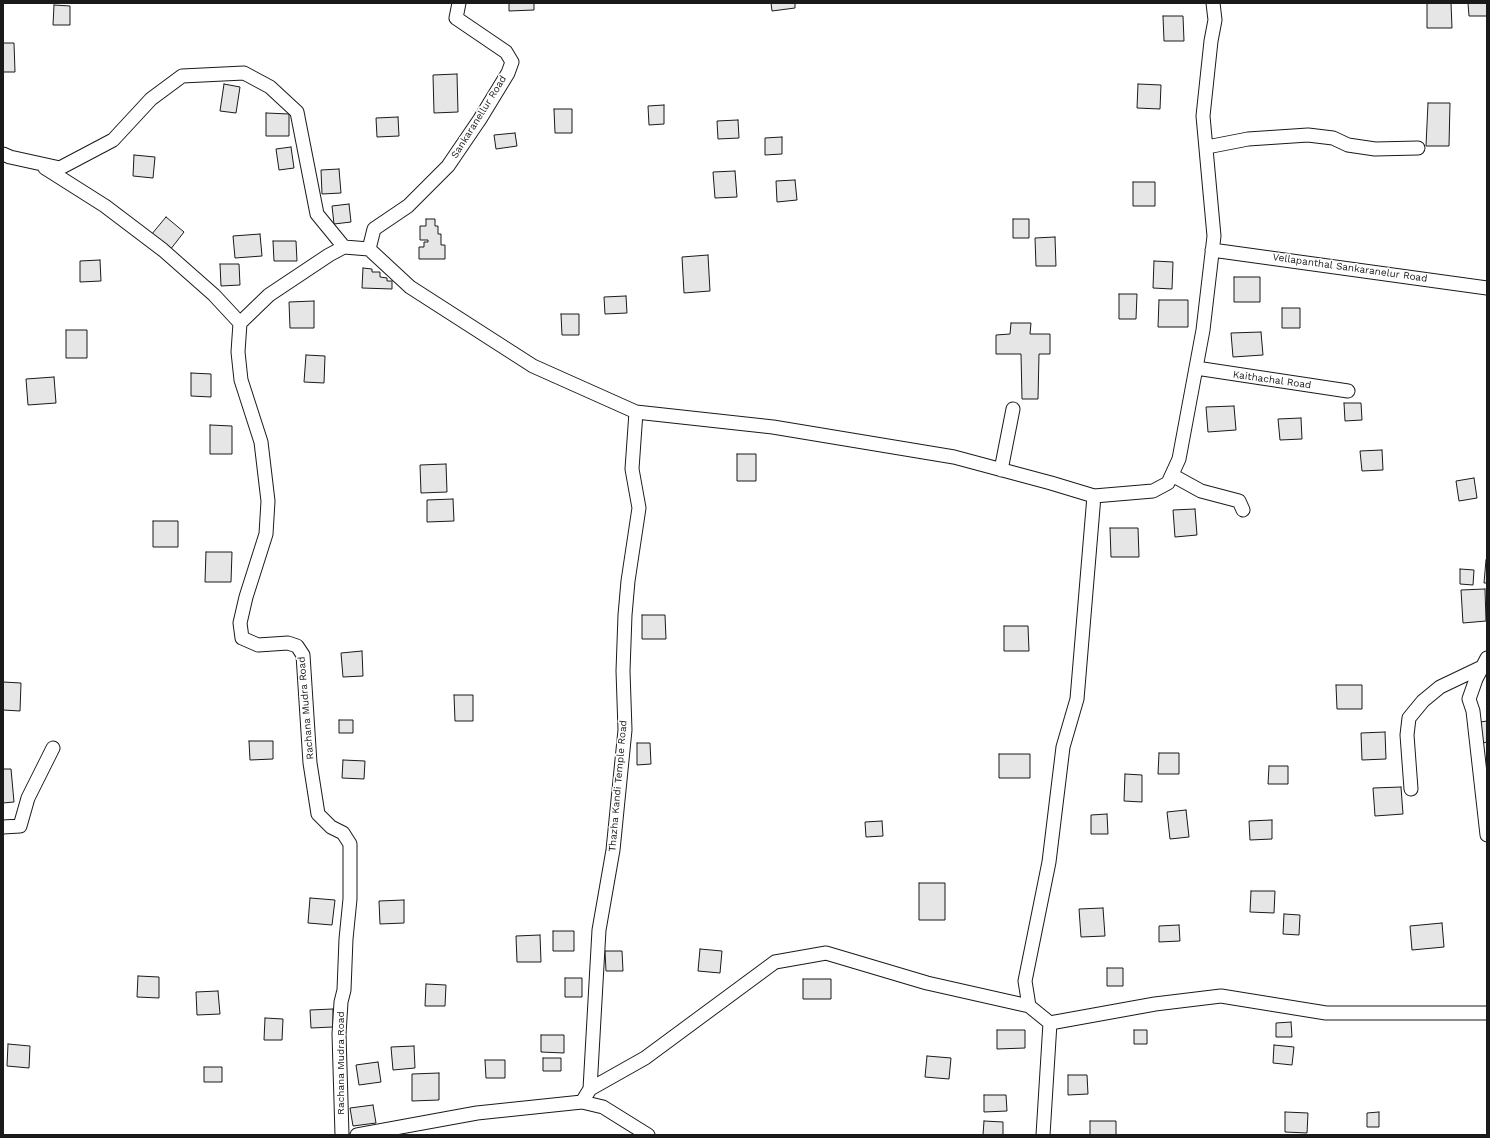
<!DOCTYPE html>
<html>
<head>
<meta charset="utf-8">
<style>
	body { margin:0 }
	#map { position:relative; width:1490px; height:1138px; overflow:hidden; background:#fff; font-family:"Work Sans",sans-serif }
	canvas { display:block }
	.frame { position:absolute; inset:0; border:4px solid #1a1a1a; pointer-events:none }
</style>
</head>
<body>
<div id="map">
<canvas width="1490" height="1138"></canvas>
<div class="frame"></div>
</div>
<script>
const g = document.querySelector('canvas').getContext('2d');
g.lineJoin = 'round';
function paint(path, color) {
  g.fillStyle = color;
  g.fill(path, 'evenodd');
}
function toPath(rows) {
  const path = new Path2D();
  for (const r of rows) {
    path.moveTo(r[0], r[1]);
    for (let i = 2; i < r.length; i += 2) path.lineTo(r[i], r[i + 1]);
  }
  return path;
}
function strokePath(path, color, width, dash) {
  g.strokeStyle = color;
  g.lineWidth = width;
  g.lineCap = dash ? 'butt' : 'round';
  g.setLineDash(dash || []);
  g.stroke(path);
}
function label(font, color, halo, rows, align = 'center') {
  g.font = font + ' "Work Sans",sans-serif';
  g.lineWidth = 3;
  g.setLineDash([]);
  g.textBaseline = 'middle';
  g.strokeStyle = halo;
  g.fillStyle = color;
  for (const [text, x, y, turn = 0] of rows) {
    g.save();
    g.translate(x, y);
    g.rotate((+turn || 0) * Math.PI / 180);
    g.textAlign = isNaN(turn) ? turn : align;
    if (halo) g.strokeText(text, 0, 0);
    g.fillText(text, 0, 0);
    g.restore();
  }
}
const building = toPath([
	[509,3,534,3,534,10,509,11,509,3],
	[771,3,795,3,795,8,772,11,771,3],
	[1427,3,1451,3,1452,28,1427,28,1427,3],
	[1468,3,1487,3,1487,16,1469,16,1468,3],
	[54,5,70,6,70,25,53,25,54,5],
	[1163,16,1183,16,1184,41,1164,41,1163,16],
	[3,43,14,43,15,72,3,72,3,43],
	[457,74,458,112,434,113,433,75,457,74],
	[224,84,240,87,236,113,220,111,224,84],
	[1138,84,1161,85,1160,109,1137,108,1138,84],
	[1428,103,1450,103,1449,146,1426,146,1428,103],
	[664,105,664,124,649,125,648,106,664,105],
	[554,109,572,109,572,133,555,133,554,109],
	[266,113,289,114,289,136,266,136,266,113],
	[398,117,399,136,377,137,376,118,398,117],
	[738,120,739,138,718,139,717,121,738,120],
	[515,133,517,146,496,149,494,135,515,133],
	[782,137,782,154,765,155,765,138,782,137],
	[291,147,294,168,279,170,276,149,291,147],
	[134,155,155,157,153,178,133,176,134,155],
	[339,169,341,193,322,194,321,170,339,169],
	[735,171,737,197,715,198,713,172,735,171],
	[795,180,797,200,777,202,776,181,795,180],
	[1133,182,1155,182,1155,206,1133,206,1133,182],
	[349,204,351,222,334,224,332,206,349,204],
	[166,217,184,232,170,250,151,235,166,217],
	[426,219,435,219,435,226,438,226,438,234,441,234,441,245,445,245,445,259,419,259,419,247,424,247,424,242,428,242,428,240,420,240,420,226,426,226,426,219],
	[1013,219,1029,219,1029,238,1013,238,1013,219],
	[260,234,262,256,235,258,233,236,260,234],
	[1055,237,1056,266,1036,266,1035,238,1055,237],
	[273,241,296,241,297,261,274,261,273,241],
	[708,255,710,291,684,293,682,257,708,255],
	[100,260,101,281,80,282,80,261,100,260],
	[1154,261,1173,262,1172,289,1153,288,1154,261],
	[220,264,239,264,240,285,221,286,220,264],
	[363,268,372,269,372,272,380,272,380,277,387,278,387,281,392,281,392,289,362,288,363,268],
	[1234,277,1260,277,1260,302,1234,302,1234,277],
	[1119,294,1137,294,1136,319,1119,319,1119,294],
	[626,296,627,313,605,314,604,297,626,296],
	[1159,300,1188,300,1188,327,1158,327,1159,300],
	[314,301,314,328,290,328,289,302,314,301],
	[1282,308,1300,308,1300,328,1282,328,1282,308],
	[561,314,579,314,579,335,562,335,561,314],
	[1011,323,1031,323,1030,334,1050,334,1050,354,1039,354,1038,399,1022,399,1021,354,996,354,996,335,1010,334,1011,323],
	[66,330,87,330,87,358,66,358,66,330],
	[1261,332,1263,355,1233,357,1231,333,1261,332],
	[306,355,325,356,324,383,304,382,306,355],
	[191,373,211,374,211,397,191,396,191,373],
	[54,377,56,403,28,405,26,379,54,377],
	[1344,403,1361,403,1362,420,1345,421,1344,403],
	[1234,406,1236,430,1208,432,1206,407,1234,406],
	[1301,418,1302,439,1280,440,1278,419,1301,418],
	[210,425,232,426,232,454,210,454,210,425],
	[1382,450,1383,470,1362,471,1360,451,1382,450],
	[737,454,756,454,756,481,737,481,737,454],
	[446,464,447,492,421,493,420,465,446,464],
	[1474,478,1477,498,1459,501,1456,481,1474,478],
	[453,499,454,521,427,522,427,500,453,499],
	[1195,509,1197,535,1175,537,1173,510,1195,509],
	[153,521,178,521,178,547,153,547,153,521],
	[1110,528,1138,528,1139,557,1111,557,1110,528],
	[206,552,232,552,231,582,205,582,206,552],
	[1486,560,1487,560,1487,583,1484,583,1486,560],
	[1460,569,1474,570,1473,585,1460,584,1460,569],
	[1485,589,1486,621,1463,623,1461,590,1485,589],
	[642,615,665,615,666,639,642,639,642,615],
	[1004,626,1028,626,1029,651,1004,651,1004,626],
	[362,651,363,676,343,677,341,653,362,651],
	[3,682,21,683,20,711,3,710,3,682],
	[1336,685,1362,685,1362,709,1337,709,1336,685],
	[454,695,473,695,473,721,455,721,454,695],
	[339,720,353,720,353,733,339,733,339,720],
	[1487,721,1487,742,1483,743,1480,722,1487,721],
	[1385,732,1386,759,1362,760,1361,733,1385,732],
	[249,741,273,741,273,759,250,760,249,741],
	[637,743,650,743,651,764,637,765,637,743],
	[1159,753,1179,753,1179,774,1158,774,1159,753],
	[999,754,1030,754,1030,778,999,778,999,754],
	[343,760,365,761,364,779,342,778,343,760],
	[1269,766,1288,766,1288,784,1268,784,1269,766],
	[3,769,11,769,14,802,3,803,3,769],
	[1125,774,1142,775,1142,802,1124,801,1125,774],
	[1401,787,1403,814,1375,816,1373,788,1401,787],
	[1186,810,1189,837,1170,839,1167,812,1186,810],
	[1107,814,1108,834,1091,834,1091,815,1107,814],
	[1272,820,1272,839,1250,840,1249,821,1272,820],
	[882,821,883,836,866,837,865,822,882,821],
	[919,883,945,883,945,920,919,920,919,883],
	[1251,891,1275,891,1274,913,1250,912,1251,891],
	[310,898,335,900,332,925,308,923,310,898],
	[404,900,404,923,380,924,379,901,404,900],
	[1103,908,1105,936,1081,937,1079,909,1103,908],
	[1284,914,1300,915,1299,935,1283,934,1284,914],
	[1442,923,1444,947,1412,950,1410,926,1442,923],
	[1179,925,1180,941,1159,942,1159,926,1179,925],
	[553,931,574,931,574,951,553,951,553,931],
	[540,935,541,962,517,962,516,936,540,935],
	[700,949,722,951,720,973,698,971,700,949],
	[605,951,622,951,623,971,606,971,605,951],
	[1107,968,1123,968,1123,986,1107,986,1107,968],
	[138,976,159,977,159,998,137,997,138,976],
	[565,978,582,978,582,997,565,997,565,978],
	[803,979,831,979,831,999,803,999,803,979],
	[426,984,446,985,445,1006,425,1006,426,984],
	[218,991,220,1014,197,1015,196,992,218,991],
	[333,1009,333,1027,311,1028,310,1010,333,1009],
	[265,1018,283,1019,282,1040,264,1040,265,1018],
	[1291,1022,1292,1037,1276,1037,1276,1023,1291,1022],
	[997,1030,1025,1030,1025,1048,997,1049,997,1030],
	[1134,1030,1147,1030,1147,1044,1134,1044,1134,1030],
	[541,1035,564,1035,564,1053,541,1052,541,1035],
	[8,1044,30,1046,29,1068,7,1066,8,1044],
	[1274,1045,1294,1047,1292,1065,1273,1063,1274,1045],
	[414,1046,415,1068,393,1070,391,1047,414,1046],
	[927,1056,951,1058,949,1079,925,1077,927,1056],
	[543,1058,561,1058,561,1071,543,1071,543,1058],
	[485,1060,505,1060,505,1078,486,1078,485,1060],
	[378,1062,381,1082,359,1085,356,1065,378,1062],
	[204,1067,222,1067,222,1082,204,1082,204,1067],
	[439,1073,439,1100,412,1101,412,1074,439,1073],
	[1068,1075,1087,1075,1088,1094,1068,1095,1068,1075],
	[984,1095,1006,1095,1007,1111,984,1112,984,1095],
	[373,1105,376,1123,353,1126,350,1108,373,1105],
	[1285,1112,1308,1113,1307,1133,1285,1132,1285,1112],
	[1379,1112,1379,1127,1367,1127,1367,1113,1379,1112],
	[984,1121,1003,1122,1003,1135,983,1135,984,1121],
	[1090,1121,1116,1121,1116,1135,1090,1135,1090,1121]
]);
const minor = toPath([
	[1207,147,1248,139,1308,135,1333,138,1348,145,1375,149,1418,148],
	[3,154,10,157,60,168,113,140,151,99,182,76,244,73,270,87,297,112,317,214,344,247,369,249,410,287,533,366,636,412,773,427,954,457,1051,483,1094,496,1077,699,1063,747,1049,862,1025,981,1029,1006,1050,1023],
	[45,168,105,206,163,250,214,295,240,323,269,295,329,255,344,247],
	[369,249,374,229,408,206,448,166,480,119,508,73,512,62,506,52,456,18,459,3],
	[1212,250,1487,288],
	[240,323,238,352,241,380,261,442,268,501,266,534,246,597,240,623,242,638,258,645,288,643,297,646,303,655,310,763,318,814,331,827,343,833,350,844,350,899,346,939,344,990,341,1002,339,1034,342,1135],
	[1196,368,1348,391],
	[1001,470,1013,409],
	[1172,475,1201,491,1239,501,1243,510],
	[1094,496,1153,491,1168,483,1179,459,1203,330,1214,236,1203,116,1211,41,1215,20,1213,3],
	[1487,658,1476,679,1469,699,1473,711,1487,835],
	[1411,789,1407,735,1409,718,1423,701,1440,687,1484,666],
	[3,827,20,826,28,798,53,748],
	[590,1089,599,930,613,850,625,730,623,671,625,615,628,581,639,508,632,469,636,412],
	[582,1102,590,1089,645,1058,775,962,826,953,927,983,1029,1006],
	[357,1135,477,1113,582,1102,603,1107,648,1135],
	[1043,1135,1050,1023,1155,1004,1221,996,1326,1013,1487,1013]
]);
const streetNames = [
	["Sankaranellur Road",479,117,-58],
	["Vellapanthal Sankaranelur Road",1350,268,8],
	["Kaithachal Road",1272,380,8],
	["Rachana Mudra Road",306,708,-95],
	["Thazha Kandi Temple Road",618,786,-85],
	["Rachana Mudra Road",341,1063,-90]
];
paint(building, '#e6e6e6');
strokePath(building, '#1a1a1a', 1);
strokePath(minor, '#1a1a1a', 15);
strokePath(minor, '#fff', 13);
label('10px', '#1a1a1a', '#fff', streetNames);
</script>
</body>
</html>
